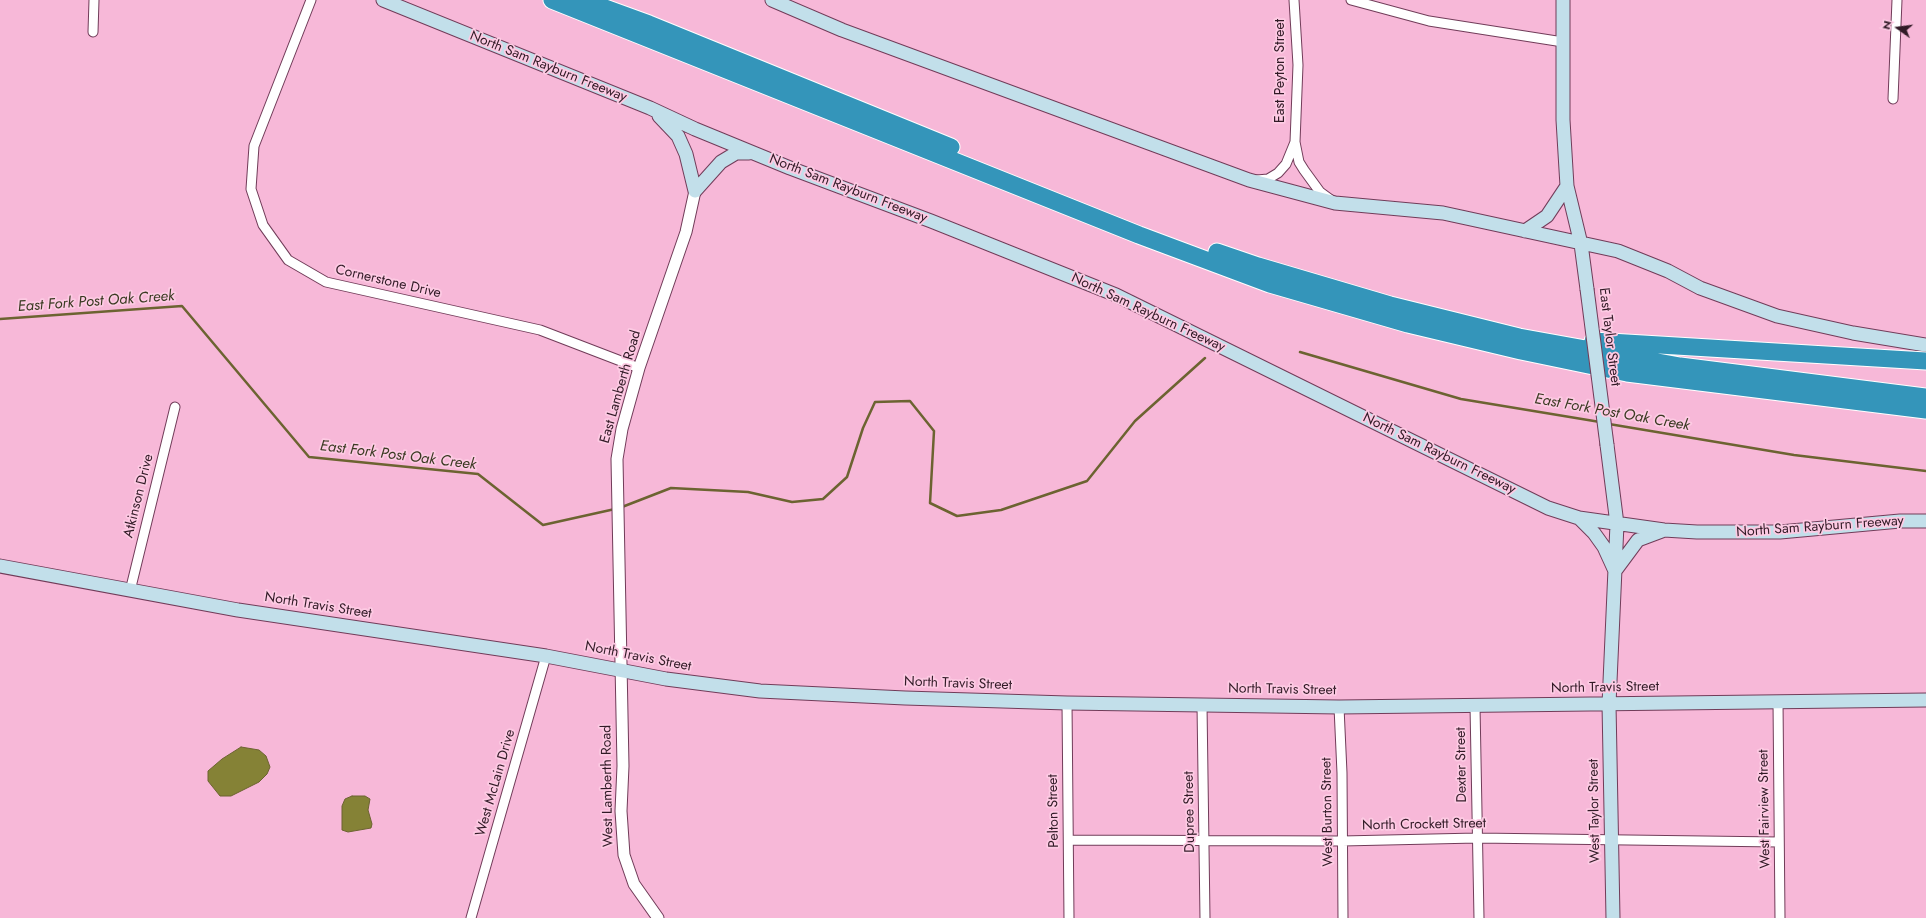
<!DOCTYPE html>
<html>
<head>
<meta charset="utf-8">
<style>
	body { margin:0 }
	#map { position:relative; width:1926px; height:918px; overflow:hidden; background:#f7b8d8; font-family:Jost,sans-serif }
	canvas { display:block }
	.north { position:absolute; left:1878px; top:8px; width:40px; height:40px; -webkit-text-stroke:3px #fdcae3; paint-order:stroke; rotate:284deg; font-size:11px; font-weight:700; line-height:16px; text-align:center; color:#311a26 }
	.north::after { content:''; display:block; margin:auto; width:14px; height:18px; background:#311a26; clip-path:polygon(50% 0,100% 100%,50% 72%,0 100%) }
</style>
</head>
<body>
<div id="map">
<canvas width="1926" height="918"></canvas>
<div class="north">N</div>
</div>
<script>
const g = document.querySelector('canvas').getContext('2d');
g.lineJoin = 'round';
function paint(path, color) {
  g.fillStyle = color;
  g.fill(path, 'evenodd');
}
function toPath(rows) {
  const path = new Path2D();
  for (const r of rows) {
    path.moveTo(r[0], r[1]);
    for (let i = 2; i < r.length; i += 2) path.lineTo(r[i], r[i + 1]);
  }
  return path;
}
function strokePath(path, color, width, dash) {
  g.strokeStyle = color;
  g.lineWidth = width;
  g.lineCap = dash ? 'butt' : 'round';
  g.setLineDash(dash || []);
  g.stroke(path);
}
function label(font, color, halo, rows, align = 'center') {
  g.font = font + ' Jost,sans-serif';
  g.lineWidth = 3.5;
  g.setLineDash([]);
  g.textBaseline = 'middle';
  g.strokeStyle = halo;
  g.fillStyle = color;
  for (const [text, x, y, turn = 0] of rows) {
    g.save();
    g.translate(x, y);
    g.rotate((+turn || 0) * Math.PI / 180);
    g.textAlign = isNaN(turn) ? turn : align;
    if (halo) g.strokeText(text, 0, 0);
    g.fillText(text, 0, 0);
    g.restore();
  }
}
const water = toPath([
	[241,747,259,750,266,756,270,767,267,774,259,782,231,796,220,796,208,781,208,771,222,759,241,747],
	[352,796,365,796,370,799,368,810,372,824,371,828,348,832,342,830,342,806,345,799,352,796]
]);
const stream = toPath([
	[0,319,182,306,309,457,478,474,543,525,615,509],
	[1300,352,1461,399,1600,422],
	[1609,424,1794,455,1926,471],
	[622,507,671,488,748,492,792,502,823,499,847,477,863,428,875,402,910,401,934,431,930,503,957,516,1001,510,1087,481,1135,421,1205,358]
]);
const minor = toPath([
	[311,0,254,146,251,189,263,225,288,260,326,282,540,330,639,368],
	[1294,0,1298,65,1295,142,1299,162,1304,170,1320,192,1331,200],
	[1351,0,1429,21,1563,42],
	[93,32,94,0],
	[1893,99,1897,0],
	[1257,180,1268,179,1278,173,1286,164,1295,142],
	[130,591,175,407],
	[1778,701,1780,918],
	[1067,703,1069,918],
	[1202,705,1205,918],
	[1475,706,1479,918],
	[1339,707,1342,773,1343,918],
	[1069,840,1342,841,1477,838,1779,842],
	[471,918,546,656]
]);
const tertiary = toPath([
	[658,918,634,884,624,855,621,811,623,766,617,459,622,429,639,368,686,232,695,191]
]);
const secondary = toPath([
	[383,0,650,108,695,129,790,168,931,221,1116,295,1548,508,1579,518,1664,530,1697,532,1780,532,1900,521,1926,521],
	[772,0,842,30,1249,180,1335,203,1443,213,1618,251,1668,271,1700,288,1777,316,1853,333,1926,345],
	[1563,0,1563,120,1567,186,1581,244,1587,289],
	[659,116,678,136,686,154,695,191],
	[695,191,721,162,736,153,749,153],
	[1525,231,1547,216,1567,186],
	[1607,445,1617,524,1609,704,1613,918],
	[1579,518,1594,533,1604,547,1615,571,1638,540,1662,531],
	[0,566,238,610,546,656,666,679,760,691,905,698,1067,703,1339,707,1926,700]
]);
const motorway = toPath([
	[552,0,1139,235,1270,284,1408,324,1521,351,1627,373,1926,410],
	[583,0,649,24,951,147],
	[1217,252,1258,266,1390,305,1519,337,1680,366,1926,397],
	[1593,341,1926,361]
]);
const secondaryBridge = toPath([
	[1587,289,1607,445]
]);
const streetNames = [
	["North Sam Rayburn Freeway",548,67,22],
	["East Peyton Street",1281,71,-90],
	["North Sam Rayburn Freeway",848,189,21],
	["Cornerstone Drive",388,282,13],
	["North Sam Rayburn Freeway",1148,313,25],
	["East Taylor Street",1609,337,83],
	["East Lamberth Road",621,387,-74],
	["North Sam Rayburn Freeway",1439,454,26],
	["Atkinson Drive",139,496,-76],
	["North Sam Rayburn Freeway",1820,527,-4],
	["North Travis Street",318,606,9],
	["North Travis Street",638,657,11],
	["North Travis Street",958,684,2],
	["North Travis Street",1605,688,-1],
	["North Travis Street",1282,690,1],
	["Dexter Street",1462,765,-91],
	["West McLain Drive",496,783,-74],
	["West Lamberth Road",608,786,-91],
	["West Fairview Street",1765,809,-91],
	["Pelton Street",1054,811,-91],
	["West Taylor Street",1595,811,-91],
	["Dupree Street",1190,812,-91],
	["West Burton Street",1328,812,-91],
	["North Crockett Street",1424,825,-1]
];
const waterNames = [
	["East Fork Post Oak Creek",96,302,-4],
	["East Fork Post Oak Creek",1612,413,10],
	["East Fork Post Oak Creek",398,456,7]
];
paint(water, '#858236');
strokePath(water, '#6c6331', 1);
strokePath(stream, '#6c6331', 2.5);
strokePath(minor, '#713c59', 11);
strokePath(tertiary, '#713c59', 13);
strokePath(secondary, '#713c59', 15);
strokePath(motorway, '#fff', 19);
strokePath(minor, '#fff', 9);
strokePath(tertiary, '#fff', 11);
strokePath(secondary, '#c2dfea', 13);
strokePath(motorway, '#3495ba', 17);
strokePath(secondaryBridge, '#713c59', 15, []);
strokePath(secondaryBridge, '#c2dfea', 13);
label('14px', '#311a26', '#fdcae3', streetNames);
label('italic 15px', '#3a3a22', '#fdcae3', waterNames);
</script>
</body>
</html>
